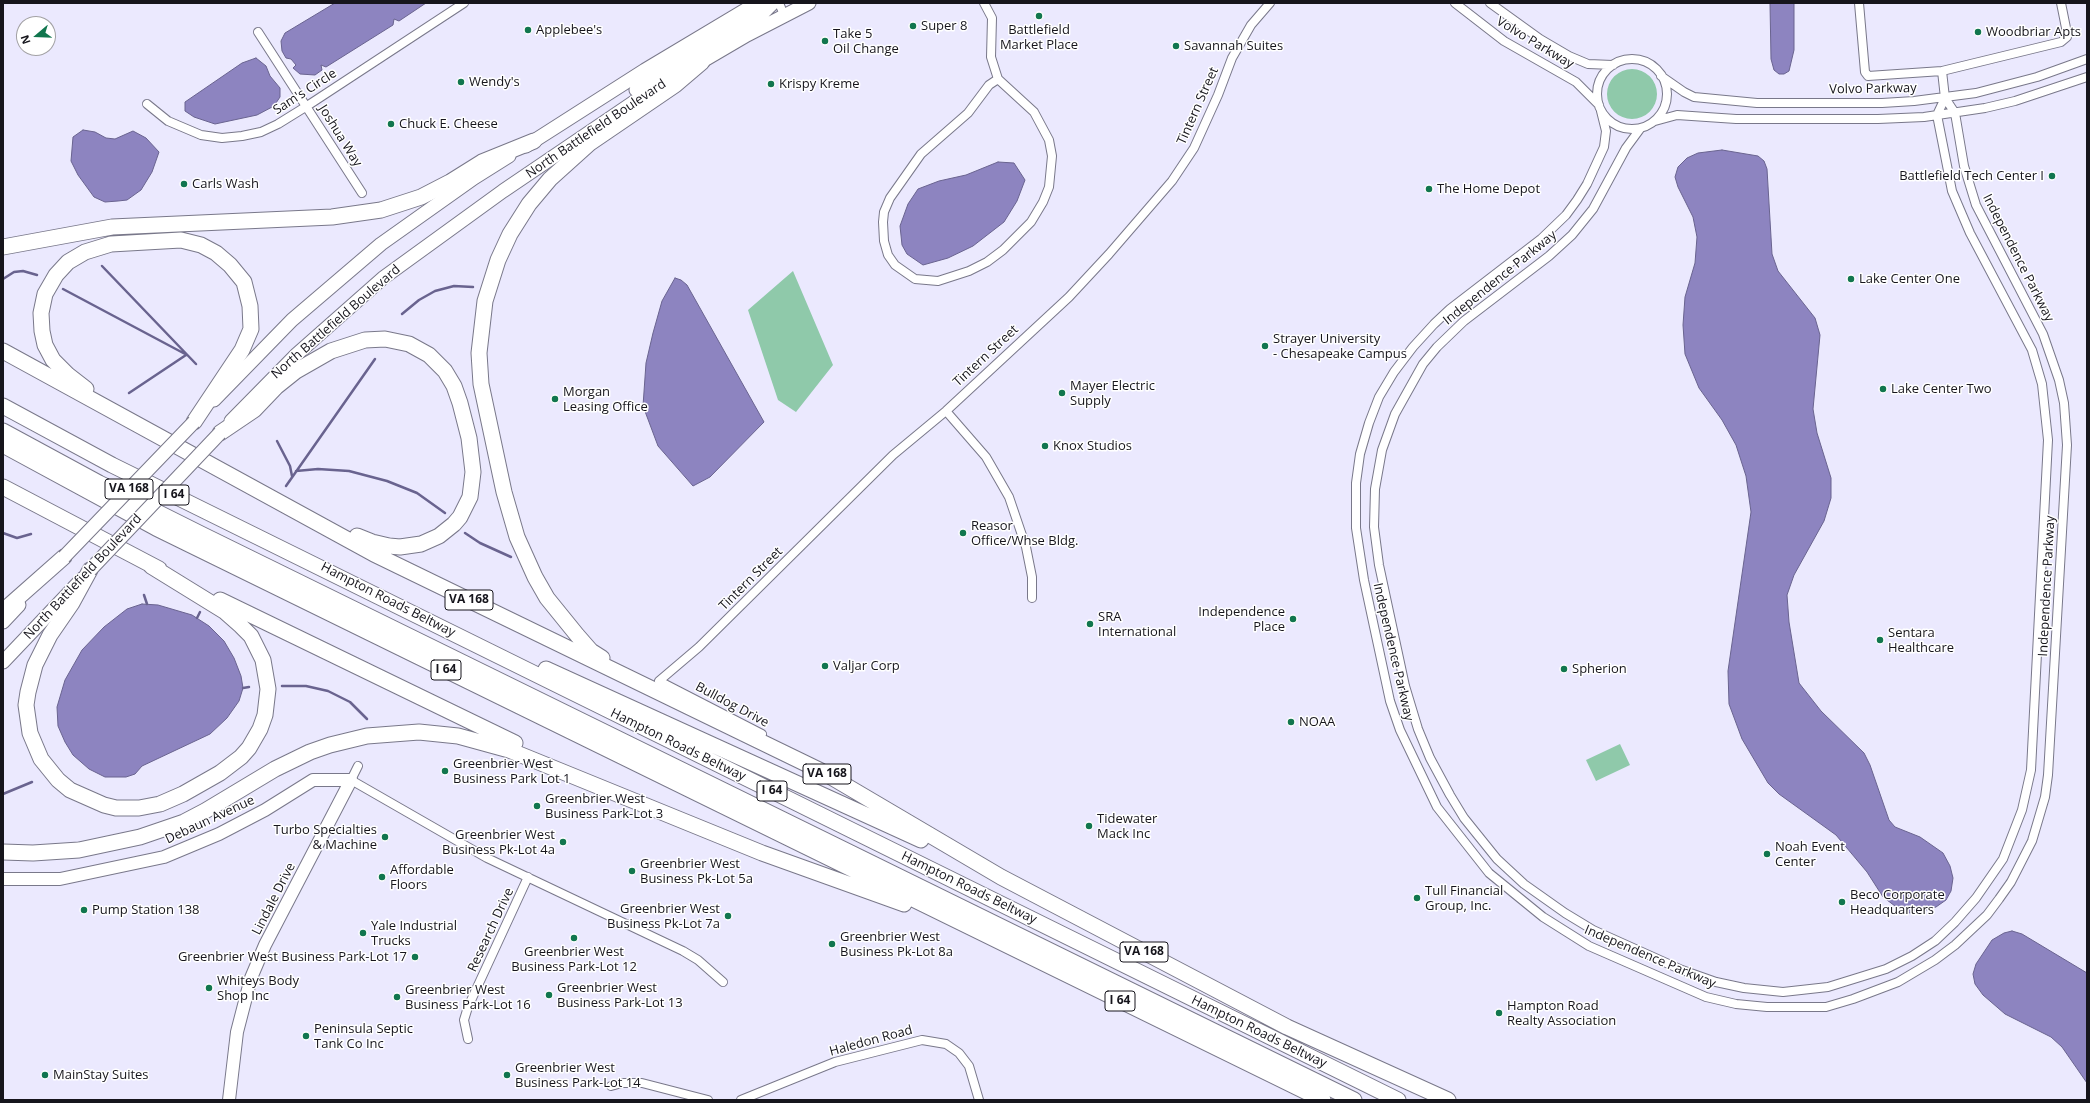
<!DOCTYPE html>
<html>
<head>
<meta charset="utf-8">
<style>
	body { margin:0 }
	#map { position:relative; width:2090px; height:1103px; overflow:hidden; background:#ebe9fe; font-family:"Open Sans",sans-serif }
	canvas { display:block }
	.frame { position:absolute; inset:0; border:4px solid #16151c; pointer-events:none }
	.north { position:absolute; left:16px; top:16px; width:40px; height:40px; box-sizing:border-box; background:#fff; border:1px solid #a2a1a4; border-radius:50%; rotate:251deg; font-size:11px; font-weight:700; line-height:16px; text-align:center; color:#16151c }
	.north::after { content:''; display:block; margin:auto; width:14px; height:18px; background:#11764e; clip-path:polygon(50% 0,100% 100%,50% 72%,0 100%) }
</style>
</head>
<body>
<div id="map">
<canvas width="2090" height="1103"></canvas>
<div class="frame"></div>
<div class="north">N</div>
</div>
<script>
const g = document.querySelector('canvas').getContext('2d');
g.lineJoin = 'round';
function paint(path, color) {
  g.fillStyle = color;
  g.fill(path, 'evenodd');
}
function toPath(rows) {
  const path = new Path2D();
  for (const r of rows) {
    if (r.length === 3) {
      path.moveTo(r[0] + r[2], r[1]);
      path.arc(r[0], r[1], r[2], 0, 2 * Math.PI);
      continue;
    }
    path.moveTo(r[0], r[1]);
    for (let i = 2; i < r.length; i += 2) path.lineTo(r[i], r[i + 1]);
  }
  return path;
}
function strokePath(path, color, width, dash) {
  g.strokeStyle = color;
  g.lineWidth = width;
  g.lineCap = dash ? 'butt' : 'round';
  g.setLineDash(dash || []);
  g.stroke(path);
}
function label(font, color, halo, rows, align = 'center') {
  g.font = font + ' "Open Sans",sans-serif';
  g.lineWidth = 3;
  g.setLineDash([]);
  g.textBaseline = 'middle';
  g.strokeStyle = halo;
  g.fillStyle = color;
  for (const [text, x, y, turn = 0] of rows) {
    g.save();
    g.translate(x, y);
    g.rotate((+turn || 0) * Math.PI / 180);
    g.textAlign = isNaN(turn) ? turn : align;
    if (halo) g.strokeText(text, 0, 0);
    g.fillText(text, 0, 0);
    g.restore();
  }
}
const green = toPath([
	[1632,94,25],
	[793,271,833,365,796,412,778,400,748,310],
	[1620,744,1630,765,1596,781,1586,760]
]);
const water = toPath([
	[335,3,426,3,399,21,394,19,393,25,326,67,321,65,322,70,315,75,300,74,293,68,296,65,291,59,286,58,282,51,281,41,285,33,335,3],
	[1770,3,1794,3,1794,50,1789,71,1784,74,1779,74,1774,70,1771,59,1770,3],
	[256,58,266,66,270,76,280,88,280,97,274,106,257,115,215,124,194,117,185,111,185,102,242,63,256,58],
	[83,130,95,132,106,138,115,139,133,131,146,138,159,152,152,172,141,190,127,200,118,201,105,202,94,197,78,175,71,161,73,137,83,130],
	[1722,150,1758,156,1764,161,1767,169,1772,254,1778,271,1815,318,1820,335,1813,409,1817,433,1831,478,1831,498,1824,521,1794,575,1787,595,1789,622,1799,683,1821,711,1864,753,1870,765,1889,820,1895,827,1920,837,1943,853,1950,866,1953,878,1951,891,1946,900,1936,907,1920,912,1908,913,1895,906,1883,897,1867,872,1836,835,1779,794,1768,783,1742,739,1729,704,1728,671,1751,512,1746,476,1736,445,1722,420,1699,388,1685,354,1683,325,1685,297,1695,263,1697,237,1693,217,1678,187,1675,177,1678,167,1687,158,1698,153,1722,150],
	[998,162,1014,163,1025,180,1017,201,1004,222,973,246,948,258,923,265,907,254,902,245,900,226,908,204,918,189,939,181,966,175,998,162],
	[675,278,681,280,687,285,764,422,710,477,693,486,658,446,643,406,646,363,653,333,662,301,675,278],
	[142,604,158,605,192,615,209,626,224,641,234,658,241,676,243,688,239,701,227,718,210,734,142,766,135,774,126,777,105,777,89,769,73,755,65,742,58,726,57,707,65,680,82,650,104,627,127,609,142,604],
	[2012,931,2022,934,2087,973,2087,1083,2062,1047,2051,1037,2005,1014,1983,995,1975,984,1973,974,1976,964,1992,940,2004,933,2012,931]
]);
const stream = toPath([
	[102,266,196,364],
	[3,279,14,272,23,271,37,275],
	[63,289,187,355],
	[402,314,419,300,435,291,454,286,473,287],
	[129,393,186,355],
	[277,441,290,466,292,476],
	[296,471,318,469,349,471,387,481,417,493,445,513],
	[286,486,375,359],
	[3,533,17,538,31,534],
	[465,533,480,543,511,557],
	[144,595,147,604],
	[197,618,200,612],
	[282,686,306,686,328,691,350,702,367,719],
	[243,688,249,687],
	[3,794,32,782]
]);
const street = toPath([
	[779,3,784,15],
	[984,3,992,18,991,57,998,79,1034,112,1049,140,1052,156,1049,187,1043,202,1031,222,1003,250,987,262,969,271,938,281,915,279,895,265,888,255,884,241,883,222,884,212,890,198,921,154,968,113,989,85,998,79],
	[1455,3,1504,41,1576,82,1599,105],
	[1490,3,1540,39,1569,56,1588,64,1613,65],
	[1859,3,1865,72,1868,76,1942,71,2061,42,2067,37,2067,33,2061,3],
	[258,32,362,193],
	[1632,94,35],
	[1942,71,1945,98],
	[1661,76,1684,92,1694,97,1757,103,1882,103,1914,101,1976,93,2037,77,2087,59],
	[147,104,168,121,201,135,222,138,242,136,261,132,278,124,307,106,464,3],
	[1601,111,1606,131,1604,147,1587,184,1577,200,1566,215,1541,239,1450,309,1434,324,1413,347,1394,372,1379,397,1369,423,1360,454,1356,483,1356,528,1364,580,1390,701,1400,730,1437,807,1489,873,1543,917,1589,946,1706,997,1736,1004,1767,1007,1826,1007,1853,999,1898,982,1935,960,1955,945,1987,915,1999,899,2011,882,2032,841,2045,797,2048,775,2067,445,2064,403,2059,380,2043,334,1976,205,1964,166,1955,113,1945,98,1937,115,1952,191,1970,233,2032,350,2042,384,2048,440,2031,770,2022,810,2003,859,1976,898,1955,922,1935,941,1912,956,1886,969,1828,987,1783,992,1744,988,1716,982,1682,970,1593,930,1565,913,1524,884,1497,859,1464,818,1450,795,1430,758,1418,729,1405,686,1379,565,1374,527,1375,489,1382,450,1395,414,1423,364,1437,347,1464,321,1549,256,1572,235,1593,209,1626,148,1640,129],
	[1655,121,1677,115,1736,119,1878,119,1924,117,1985,108,2015,101,2087,77],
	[946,411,986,457,1009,497,1026,547,1032,577,1032,598],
	[762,734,659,681,699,647,893,455,946,411,1069,297,1109,254,1172,181,1194,148,1218,95,1232,58,1251,25,1270,3],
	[358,766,351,780,487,858,683,951,698,960,723,982],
	[468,1039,464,1020,468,1007,528,877],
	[611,1086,622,1083,642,1083,708,1100],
	[741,1100,835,1062,922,1040,946,1044,959,1053,969,1066,979,1100]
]);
const secondary = toPath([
	[3,879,60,879,164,857,219,834,265,810,313,780,351,780,265,945,251,978,237,1032,229,1100]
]);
const primary = toPath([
	[636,90,681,61,759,17,773,3],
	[526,146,645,70,757,3],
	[214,400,292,320,381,244,474,178,509,156],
	[231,421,297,354,383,278,503,191,643,96,747,35,809,3],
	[3,622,19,605],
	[3,662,82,579]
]);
const highway = toPath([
	[3,247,112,227,332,217,381,210,421,197,450,182,482,162,534,141],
	[3,351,374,554,821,771,1001,877,1287,1027,1448,1100],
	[86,389,68,375,53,360,45,345,42,331,41,313,45,294,56,275,68,262,85,252,111,244,181,240,201,245,216,253,230,265,244,282,250,306,251,329,242,350,194,422],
	[3,406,112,465,1398,1100],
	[3,431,99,483,201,534,1354,1100],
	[220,433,254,410,276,387,296,371,331,351,365,340,385,339,409,344,429,355,445,371,454,386,460,403,469,438,473,472,470,497,460,517,454,524,439,536,421,544,400,547,389,546,372,542,357,536],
	[3,445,156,528,1323,1100],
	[3,487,159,569],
	[90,570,72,603,50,635,35,665,28,692,26,705,30,733,41,759,58,780,70,790,104,805,116,808,139,808,160,804,183,794,220,773,241,757,249,748,260,729,265,715,268,689,263,660,251,636,241,626,224,611,151,566],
	[220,600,515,743],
	[3,611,64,557],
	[602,658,591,651,577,635,547,598,535,577,517,537,504,492,481,384,479,353,485,301,498,260,510,234,529,204,550,179,590,143,675,85,702,62],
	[546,669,921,840],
	[3,852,33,853,79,850,140,837,184,822,205,811,275,769,310,752,330,745,367,736,419,732,458,736,509,750,762,853,904,904]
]);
const primaryBridge = toPath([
	[64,557,194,422],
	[90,570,220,433]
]);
const markers = [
	[1039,16,4,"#11764e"],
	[913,26,4,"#11764e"],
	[528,30,4,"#11764e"],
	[1978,32,4,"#11764e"],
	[825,41,4,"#11764e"],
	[1176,46,4,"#11764e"],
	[461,82,4,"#11764e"],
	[771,84,4,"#11764e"],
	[391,124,4,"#11764e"],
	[2052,176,4,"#11764e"],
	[184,184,4,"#11764e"],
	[1429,189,4,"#11764e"],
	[1851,279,4,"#11764e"],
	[1265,346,4,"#11764e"],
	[1883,389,4,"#11764e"],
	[1062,393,4,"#11764e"],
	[555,399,4,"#11764e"],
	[1045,446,4,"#11764e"],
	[963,533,4,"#11764e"],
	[1293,619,4,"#11764e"],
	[1090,624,4,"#11764e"],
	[1880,640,4,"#11764e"],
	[825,666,4,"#11764e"],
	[1564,669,4,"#11764e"],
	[1291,722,4,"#11764e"],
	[445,771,4,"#11764e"],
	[537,806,4,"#11764e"],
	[1089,826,4,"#11764e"],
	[385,837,4,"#11764e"],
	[563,842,4,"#11764e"],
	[1767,854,4,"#11764e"],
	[632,871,4,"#11764e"],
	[382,877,4,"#11764e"],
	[1417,898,4,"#11764e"],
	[1842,902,4,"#11764e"],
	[84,910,4,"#11764e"],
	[728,916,4,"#11764e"],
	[363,933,4,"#11764e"],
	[574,938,4,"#11764e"],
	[832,944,4,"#11764e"],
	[415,957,4,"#11764e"],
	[209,988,4,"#11764e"],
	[549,995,4,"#11764e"],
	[397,997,4,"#11764e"],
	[1499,1013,4,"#11764e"],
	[306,1036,4,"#11764e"],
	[45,1075,4,"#11764e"],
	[507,1075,4,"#11764e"]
];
const shields = [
	[129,489,48],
	[174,495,30],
	[469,600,48],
	[446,670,30],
	[827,774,48],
	[772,791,30],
	[1144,952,48],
	[1120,1001,30]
];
const shieldNames = [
	["VA 168",129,489],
	["I 64",174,495],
	["VA 168",469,600],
	["I 64",446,670],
	["VA 168",827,774],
	["I 64",772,791],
	["VA 168",1144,952],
	["I 64",1120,1001]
];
const poiNames = [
	["Super 8",921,26],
	["Applebee's",536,30],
	["Battlefield",1039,30,"center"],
	["Market Place",1039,45,"center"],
	["Woodbriar Apts",1986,32],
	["Take 5",833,34],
	["Oil Change",833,49],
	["Savannah Suites",1184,46],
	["Wendy's",469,82],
	["Krispy Kreme",779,84],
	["Chuck E. Cheese",399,124],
	["Battlefield Tech Center I",2044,176,"right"],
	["Carls Wash",192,184],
	["The Home Depot",1437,189],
	["Lake Center One",1859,279],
	["Strayer University",1273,339],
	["- Chesapeake Campus",1273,354],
	["Mayer Electric",1070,386],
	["Supply",1070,401],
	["Lake Center Two",1891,389],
	["Morgan",563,392],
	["Leasing Office",563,407],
	["Knox Studios",1053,446],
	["Reasor",971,526],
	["Office/Whse Bldg.",971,541],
	["Independence",1285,612,"right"],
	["Place",1285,627,"right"],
	["SRA",1098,617],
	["International",1098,632],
	["Sentara",1888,633],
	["Healthcare",1888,648],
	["Valjar Corp",833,666],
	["Spherion",1572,669],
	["NOAA",1299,722],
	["Greenbrier West",453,764],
	["Business Park Lot 1",453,779],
	["Greenbrier West",545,799],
	["Business Park-Lot 3",545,814],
	["Tidewater",1097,819],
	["Mack Inc",1097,834],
	["Turbo Specialties",377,830,"right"],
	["& Machine",377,845,"right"],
	["Greenbrier West",555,835,"right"],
	["Business Pk-Lot 4a",555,850,"right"],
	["Noah Event",1775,847],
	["Center",1775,862],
	["Greenbrier West",640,864],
	["Business Pk-Lot 5a",640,879],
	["Affordable",390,870],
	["Floors",390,885],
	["Tull Financial",1425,891],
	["Group, Inc.",1425,906],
	["Beco Corporate",1850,895],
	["Headquarters",1850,910],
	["Greenbrier West",720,909,"right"],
	["Business Pk-Lot 7a",720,924,"right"],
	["Pump Station 138",92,910],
	["Yale Industrial",371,926],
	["Trucks",371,941],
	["Greenbrier West",840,937],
	["Business Pk-Lot 8a",840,952],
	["Greenbrier West",574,952,"center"],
	["Business Park-Lot 12",574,967,"center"],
	["Greenbrier West Business Park-Lot 17",407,957,"right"],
	["Whiteys Body",217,981],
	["Shop Inc",217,996],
	["Greenbrier West",557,988],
	["Business Park-Lot 13",557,1003],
	["Greenbrier West",405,990],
	["Business Park-Lot 16",405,1005],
	["Hampton Road",1507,1006],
	["Realty Association",1507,1021],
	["Peninsula Septic",314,1029],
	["Tank Co Inc",314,1044],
	["Greenbrier West",515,1068],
	["Business Park-Lot 14",515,1083],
	["MainStay Suites",53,1075]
];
const streetNames = [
	["Volvo Parkway",1535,43,31],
	["Volvo Parkway",1873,89,-1],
	["Sam's Circle",305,92,-33],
	["Tintern Street",1198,106,-66],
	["North Battlefield Boulevard",596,129,-34],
	["Joshua Way",340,136,58],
	["Independence Parkway",2018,258,63],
	["Independence Parkway",1500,278,-39],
	["North Battlefield Boulevard",336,322,-41],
	["Tintern Street",986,356,-43],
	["North Battlefield Boulevard",83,577,-47],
	["Tintern Street",751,579,-45],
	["Independence Parkway",2047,586,-87],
	["Hampton Roads Beltway",388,600,27],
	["Independence Parkway",1393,652,77],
	["Bulldog Drive",732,705,28],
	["Hampton Roads Beltway",678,745,26],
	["Debaun Avenue",210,820,-25],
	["Hampton Roads Beltway",969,888,26],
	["Lindale Drive",274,899,-63],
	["Research Drive",491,930,-65],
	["Independence Parkway",1650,957,23],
	["Hampton Roads Beltway",1259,1032,26],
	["Haledon Road",871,1041,-15]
];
paint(green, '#8fc9aa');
paint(water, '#8d84c0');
strokePath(water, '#69638f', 1);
strokePath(stream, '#69638f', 2.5);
strokePath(street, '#79788a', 10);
strokePath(secondary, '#79788a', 14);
strokePath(primary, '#79788a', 15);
strokePath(highway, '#79788a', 17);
strokePath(street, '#fff', 8);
strokePath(secondary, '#fff', 12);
strokePath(primary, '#fff', 13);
strokePath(highway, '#fff', 15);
strokePath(primaryBridge, '#79788a', 15, []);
strokePath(primaryBridge, '#fff', 13);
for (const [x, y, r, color] of markers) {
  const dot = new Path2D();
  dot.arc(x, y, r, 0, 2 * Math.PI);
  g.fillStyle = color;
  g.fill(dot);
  strokePath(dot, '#fff', 1.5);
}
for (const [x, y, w] of shields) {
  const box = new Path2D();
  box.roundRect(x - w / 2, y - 10, w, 20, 3);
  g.fillStyle = '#fff';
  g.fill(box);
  strokePath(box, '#16151c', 1);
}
label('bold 12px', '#16151c', null, shieldNames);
label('13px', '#16151c', '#fff', poiNames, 'left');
label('13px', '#16151c', '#fff', streetNames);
</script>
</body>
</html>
